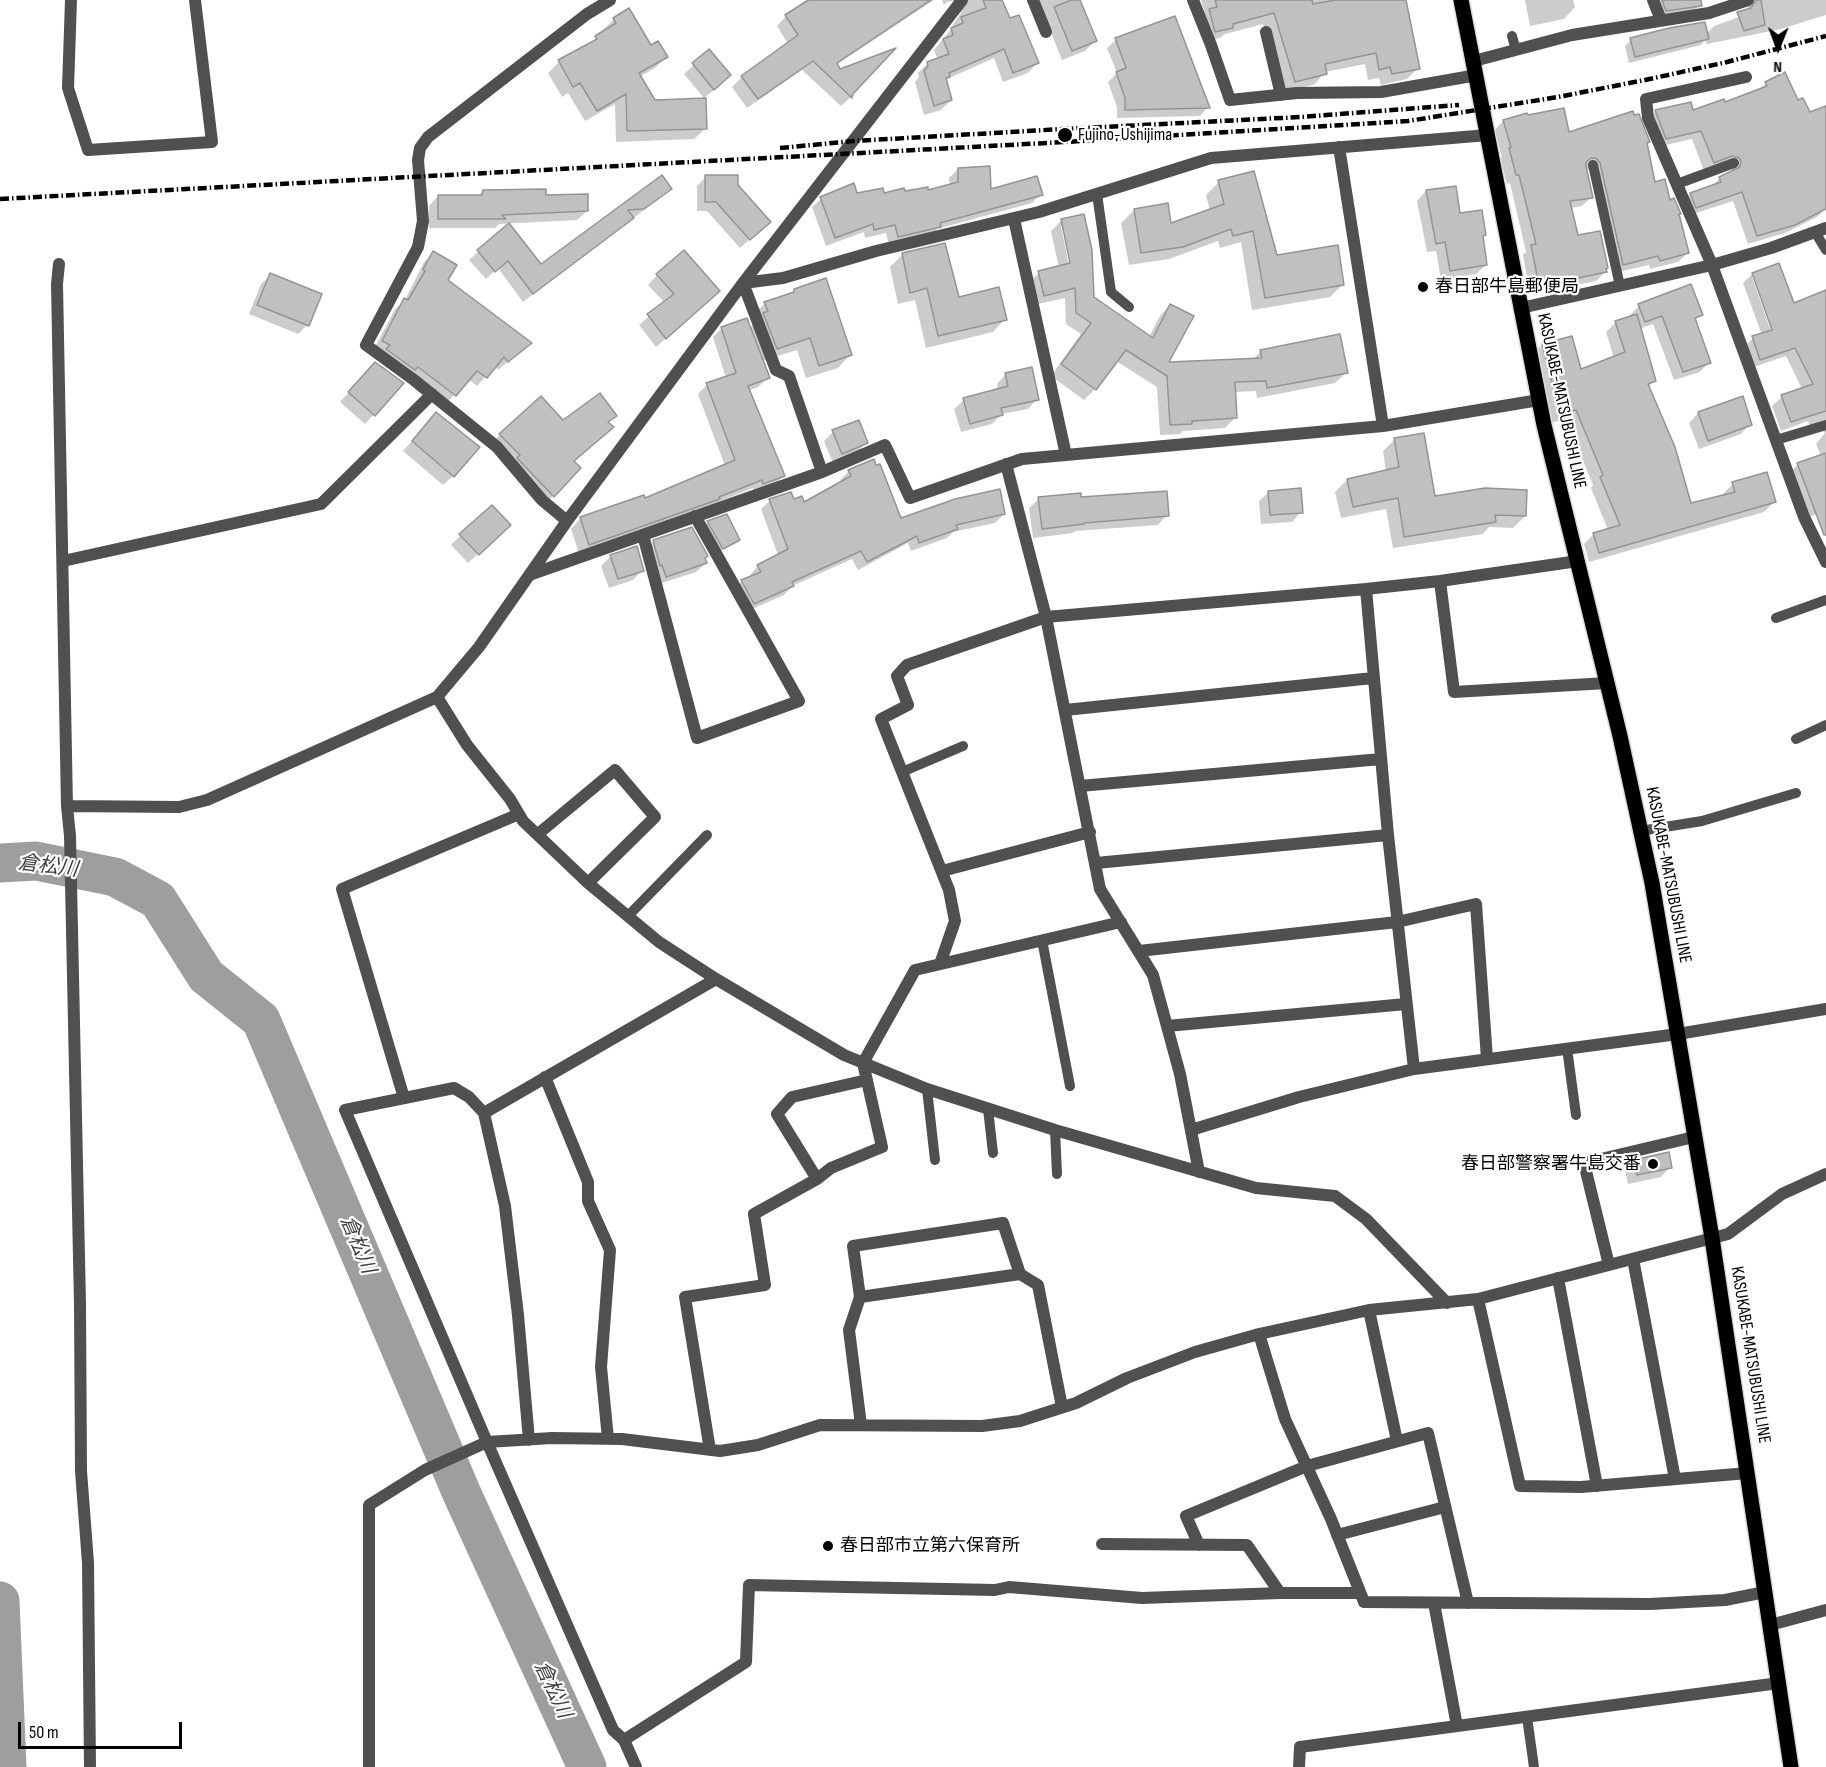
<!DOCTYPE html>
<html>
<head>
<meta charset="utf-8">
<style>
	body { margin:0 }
	#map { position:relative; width:1826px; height:1767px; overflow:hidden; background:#fff; font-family:"Sofia Sans Condensed",sans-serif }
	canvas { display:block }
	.north { position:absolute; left:1748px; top:18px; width:60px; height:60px; -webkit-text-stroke:4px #fff; paint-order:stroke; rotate:181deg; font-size:16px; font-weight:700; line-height:24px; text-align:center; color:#000 }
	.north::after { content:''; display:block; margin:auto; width:21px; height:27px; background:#000; clip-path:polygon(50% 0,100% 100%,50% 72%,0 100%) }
	.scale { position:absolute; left:18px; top:1722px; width:164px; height:27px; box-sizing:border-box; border:3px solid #000; border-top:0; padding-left:8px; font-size:18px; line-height:21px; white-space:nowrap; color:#000; -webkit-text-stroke:4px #fff; paint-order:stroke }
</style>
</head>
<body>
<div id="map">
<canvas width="1826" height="1767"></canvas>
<div class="north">N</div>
<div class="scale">50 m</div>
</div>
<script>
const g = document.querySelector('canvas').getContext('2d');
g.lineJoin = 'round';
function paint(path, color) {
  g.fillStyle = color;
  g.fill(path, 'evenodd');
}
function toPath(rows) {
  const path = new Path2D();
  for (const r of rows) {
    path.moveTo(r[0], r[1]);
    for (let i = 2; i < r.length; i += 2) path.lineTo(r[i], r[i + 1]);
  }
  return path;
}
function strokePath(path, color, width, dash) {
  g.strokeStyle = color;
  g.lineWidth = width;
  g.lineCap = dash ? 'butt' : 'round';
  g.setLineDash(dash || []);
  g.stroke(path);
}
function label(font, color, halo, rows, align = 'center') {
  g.font = font + ' "Sofia Sans Condensed","Noto Sans JP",sans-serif';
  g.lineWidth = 4.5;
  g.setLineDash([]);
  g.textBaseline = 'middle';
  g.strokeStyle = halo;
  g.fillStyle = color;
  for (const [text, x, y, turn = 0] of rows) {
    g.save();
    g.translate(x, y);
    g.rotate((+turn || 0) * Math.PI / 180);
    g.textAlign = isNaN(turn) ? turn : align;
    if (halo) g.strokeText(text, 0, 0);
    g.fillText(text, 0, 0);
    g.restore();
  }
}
const shadow = toPath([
	[809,0,934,0,836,65,851,94,851,97,841,106,802,70,747,108,732,87,742,77,788,44,777,26,786,16],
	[942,0,1001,0,1009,20,1037,63,1028,73,1003,82,994,58,945,80,951,100,941,110,924,115,915,82,919,77,918,73,928,63,938,60,934,50,952,28,952,26,961,13,960,6,953,1,947,2,944,5],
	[1038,0,1079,0,1095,41,1085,51,1062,60],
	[1201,0,1404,0,1418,68,1407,79,1381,85,1379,78,1368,80,1365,64,1325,72,1315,84,1284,93,1263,24,1225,34,1220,38,1204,42,1205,14],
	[1525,0,1573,0,1575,7,1564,19,1530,26],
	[1649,0,1696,0,1698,6,1688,16,1657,21],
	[1745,0,1826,0,1826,15,1781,29,1707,44,1705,40,1701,45,1629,63,1625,46,1631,40,1706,34,1714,26,1750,13],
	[614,19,650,47,666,57,655,68,639,77,655,101,706,128,694,139,616,142,615,104,585,121,568,93,562,97,548,73,559,62,588,46,604,33,603,30],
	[1116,40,1208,107,1200,116,1117,118,1117,107,1108,82,1117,73,1107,48],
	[709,51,720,85,704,98,684,74],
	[1766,83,1797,102,1809,114,1826,107,1826,208,1817,217,1785,233,1748,244,1733,201,1687,216,1681,203,1690,194,1710,188,1720,178,1732,173,1732,169,1729,166,1704,171,1692,139,1657,147,1647,120,1656,111,1691,112,1724,104,1758,91],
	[1526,115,1568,134,1646,144,1654,183,1677,215,1688,253,1678,262,1650,269,1649,265,1614,273,1591,173,1584,164,1591,197,1582,206,1570,208,1577,236,1605,272,1596,281,1530,294,1523,255,1526,252,1510,183,1507,184,1500,158,1502,157,1494,131,1503,121],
	[958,169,990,191,1041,194,1032,203,937,229,931,235,889,245,886,233,865,238,864,232,826,246,812,207,821,199,927,192,950,186,949,178],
	[661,177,670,188,661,197,523,302,498,268,486,279,469,260,508,225,541,266],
	[706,177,737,185,759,231,740,248,707,211,697,211,697,186],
	[1219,182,1276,256,1343,284,1330,297,1252,310,1241,242,1220,248,1218,241,1169,259,1129,265,1121,223,1134,210,1170,225,1210,211,1206,195],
	[483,191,544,197,587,211,577,220,499,224,495,228,429,228,429,206,438,196,478,196],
	[1426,191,1485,235,1481,238,1486,265,1476,274,1441,280,1436,251,1427,252,1417,201],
	[1062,220,1092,298,1149,337,1160,316,1170,305,1166,364,1252,360,1261,351,1346,373,1335,383,1257,398,1256,391,1234,392,1236,417,1225,428,1183,431,1180,434,1160,435,1157,387,1116,361,1095,389,1084,400,1051,376,1081,334,1066,324,1065,298,1034,305,1028,283,1039,273,1059,268,1051,231],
	[1061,226,1064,226,1073,270,1070,271],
	[433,253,446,280,530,343,498,370,495,366,477,386,468,379,446,404,373,351,395,309,405,300,424,262],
	[902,255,958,299,1005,319,993,332,926,348,915,300,898,304,890,267],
	[1752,274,1793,305,1826,291,1826,511,1806,518,1789,474,1798,464,1821,456,1816,444,1825,433,1819,426,1810,428,1808,421,1781,431,1772,406,1782,397,1802,389,1786,356,1751,368,1744,347,1753,338,1762,335,1743,283],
	[1752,277,1755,277,1776,336,1773,337],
	[271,275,307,325,298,334,249,314,261,284],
	[657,275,709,301,656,347,639,325,665,303,648,285],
	[794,290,850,355,838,368,806,378,797,350,762,361,768,378,758,387,748,391,783,476,774,485,754,492,753,488,713,504,709,508,579,553,571,529,580,519,643,497,644,500,725,466,698,394,707,385,726,378,713,337,722,328,750,328,755,323,752,316,765,303,790,295],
	[1639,306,1701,314,1694,321,1709,362,1700,372,1674,380,1653,324,1639,329,1654,381,1648,387,1689,505,1724,497,1723,494,1733,484,1774,502,1764,512,1589,562,1584,544,1594,534,1608,530,1591,488,1593,485,1566,419,1550,423,1532,355,1542,345,1580,371,1614,358,1606,332,1616,322,1631,317,1630,315],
	[366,373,374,414,365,424,340,402],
	[1006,374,1037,399,1028,409,1002,414,992,424,961,432,954,409,964,400,998,390,997,384],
	[541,398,562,422,615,416,572,461,579,468,545,504,491,443],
	[1742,398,1750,424,1741,434,1699,449,1689,423,1698,413],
	[436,414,453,476,443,485,403,451],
	[833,432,866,443,857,452,833,463,824,441],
	[1395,439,1434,498,1525,516,1513,528,1489,527,1483,534,1393,548,1386,509,1341,518,1335,492,1347,480,1386,472,1383,451],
	[849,471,900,520,1004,514,995,523,953,532,947,538,911,551,908,543,858,570,852,559,792,586,784,595,745,612,733,590,741,582,751,577,750,575,758,566,778,555,761,509,770,501,793,501,804,504,841,483,840,480],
	[1269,492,1301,512,1292,522,1261,524,1259,501],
	[1039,499,1080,499,1167,515,1158,525,1075,531,1073,533,1033,538,1029,508],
	[708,522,738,540,718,552,704,526],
	[500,534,468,563,451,545,460,536],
	[654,541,704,558,706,563,696,572,656,585,644,551],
	[636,548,642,570,633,580,609,588,601,566,610,557],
	[1634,1161,1670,1167,1661,1177,1628,1184,1625,1170]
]);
const river = toPath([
	[0,863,36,861,115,877,158,900,206,976,261,1020,462,1494,587,1767],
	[0,1601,7,1767]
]);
const building = toPath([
	[808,0,931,0,837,63,840,69,896,48,853,94,852,98,813,61,758,99,741,76,798,35,785,15,808,0],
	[983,0,1002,0,1010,18,1019,15,1039,63,1013,73,1004,49,949,73,950,77,946,78,952,100,934,106,924,71,928,66,927,62,949,54,943,39,953,35,951,28,963,23,961,17,986,8,983,0],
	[1071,0,1080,0,1097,41,1072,51,1054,7,1071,0],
	[1215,0,1312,0,1313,4,1335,0,1406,0,1420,69,1392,74,1390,67,1379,70,1376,53,1325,64,1327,74,1295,82,1274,13,1233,24,1233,28,1215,32,1209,9,1217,7,1215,0],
	[1662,0,1701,0,1702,6,1666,11,1662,0],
	[1756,0,1761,0,1765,25,1744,31,1737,12,1751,8,1756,0],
	[629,8,651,45,658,41,668,57,639,73,655,100,706,98,707,129,627,131,626,94,597,111,580,83,573,87,558,60,597,39,595,36,616,23,613,18,629,8],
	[1175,16,1210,108,1125,110,1125,98,1116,72,1126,68,1115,38,1175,16],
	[1705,22,1709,39,1635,57,1630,38,1669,28,1705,22],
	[709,49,731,75,714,90,692,63,709,49],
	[1785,72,1798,100,1803,98,1810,112,1826,106,1826,209,1795,225,1757,236,1742,192,1696,208,1690,193,1721,182,1719,177,1740,167,1741,161,1739,158,1732,156,1714,163,1701,131,1666,139,1655,110,1691,102,1693,110,1724,99,1725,102,1767,86,1765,82,1785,72],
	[1564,108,1569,132,1633,111,1634,115,1639,114,1650,142,1647,143,1655,182,1665,179,1670,200,1674,198,1681,214,1679,214,1689,253,1660,261,1658,256,1623,265,1600,163,1596,158,1591,158,1586,162,1586,166,1593,198,1570,201,1578,235,1600,231,1608,268,1606,269,1607,272,1539,286,1531,245,1536,244,1519,175,1516,175,1509,148,1511,147,1503,120,1527,113,1528,115,1564,108],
	[990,166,991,189,1037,176,1043,195,940,223,941,227,898,237,895,225,874,230,873,224,835,238,820,197,854,183,857,193,883,188,884,193,904,188,905,191,928,187,928,190,958,182,958,168,990,166],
	[1254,171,1277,255,1338,245,1344,285,1265,298,1253,231,1233,236,1231,229,1183,247,1141,253,1134,209,1168,203,1171,223,1224,204,1218,180,1254,171],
	[662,175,672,189,644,209,628,210,634,218,533,294,508,261,495,272,477,250,509,223,541,264,662,175],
	[705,175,738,175,738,185,771,222,750,240,716,202,705,202,705,175],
	[1456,186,1460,213,1482,210,1486,235,1483,236,1487,265,1450,271,1445,242,1436,244,1426,190,1456,186],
	[546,189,546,195,588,194,588,211,502,215,506,219,438,219,438,195,482,195,483,190,546,189],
	[1084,214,1092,250,1094,297,1153,338,1170,304,1194,316,1169,362,1262,358,1260,350,1340,334,1348,373,1267,388,1266,381,1235,382,1237,418,1192,421,1192,424,1170,425,1167,376,1126,350,1096,390,1061,364,1091,323,1076,313,1075,288,1044,296,1038,271,1070,263,1061,219,1084,214],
	[945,243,959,297,999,287,1007,320,938,336,927,288,910,293,902,253,945,243],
	[684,250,720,291,666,339,647,314,674,294,656,274,684,250],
	[433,251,457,265,448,280,532,343,508,362,504,357,487,378,477,371,456,396,418,367,415,370,386,349,390,345,382,341,404,298,408,300,425,271,423,269,433,251],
	[1779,263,1794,303,1826,290,1826,411,1791,422,1781,395,1813,384,1795,348,1760,360,1752,336,1772,330,1752,273,1779,263],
	[270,273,322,294,309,326,257,305,270,273],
	[826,278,852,355,819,366,810,338,777,349,763,313,768,311,764,302,794,292,794,289,826,278],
	[1691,284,1703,315,1695,318,1711,363,1683,372,1662,316,1645,322,1638,304,1691,284],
	[1637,314,1656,381,1648,384,1675,447,1691,503,1735,492,1732,482,1767,472,1776,502,1599,553,1593,533,1620,525,1600,477,1603,475,1576,410,1560,414,1542,344,1572,336,1581,369,1625,352,1615,321,1637,314],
	[747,318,770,378,748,386,785,476,763,484,762,480,719,497,720,499,589,545,580,517,644,495,645,498,735,460,706,383,736,373,721,327,747,318],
	[375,362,404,383,375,416,348,392,375,362],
	[1032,367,1039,400,1001,408,1003,415,970,424,963,398,1008,386,1005,373,1032,367],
	[600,393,617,416,608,422,614,427,574,461,581,468,554,497,517,458,520,455,499,434,541,396,563,420,600,393],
	[1743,396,1752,425,1708,441,1698,412,1743,396],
	[436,412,480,447,454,477,412,441,436,412],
	[859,420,868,443,842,454,832,430,859,420],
	[1424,433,1435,496,1485,488,1527,490,1526,516,1495,515,1496,522,1404,537,1398,498,1353,507,1347,479,1399,467,1394,438,1424,433],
	[1826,453,1826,535,1824,535,1797,463,1826,453],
	[874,459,876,465,880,464,901,518,955,499,1000,489,1005,514,956,525,958,529,919,543,917,536,867,562,861,551,792,582,794,586,754,604,741,580,761,572,757,565,788,549,769,499,791,492,794,499,802,496,804,502,851,476,848,470,874,459],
	[1301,488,1303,513,1270,515,1268,491,1301,488],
	[1167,491,1169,516,1084,523,1084,524,1042,529,1038,497,1081,493,1081,497,1167,491],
	[492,505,511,525,479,555,459,534,492,505],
	[727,514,740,540,723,549,707,521,727,514],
	[692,527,708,556,705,558,707,563,666,577,662,565,660,566,653,540,692,527],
	[637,546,644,571,618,579,610,555,637,546],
	[1669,1152,1672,1168,1637,1175,1633,1160,1669,1152]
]);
const lane = toPath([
	[1512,36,1516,50],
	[1593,165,1620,286],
	[1677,184,1734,163],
	[1097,194,1111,292,1129,307],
	[1815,232,1826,250],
	[1776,440,1826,425],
	[1776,618,1826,600],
	[1796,739,1826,725],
	[902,772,963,746],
	[1640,831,1702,821,1796,793],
	[628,916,707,835],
	[1042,940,1070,1086],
	[1567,1048,1576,1115],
	[927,1089,935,1160],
	[988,1109,993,1153],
	[1055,1130,1057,1174],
	[1527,1717,1534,1767]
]);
const street = toPath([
	[71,0,68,88,88,150,212,142,195,0],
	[1033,0,1046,32],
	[1193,0,1211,45,1230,100,1297,93,1381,92,1477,75],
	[1653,0,1661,20],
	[1266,32,1281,95],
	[1474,61,1572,35,1709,13,1748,0],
	[1746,77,1646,99,1648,118,1712,265,1804,517,1826,562],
	[1339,147,1383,426],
	[1014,219,1066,455],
	[59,264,57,284,67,806,70,836,80,1304,81,1471,88,1563,90,1767],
	[743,283,776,370,789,376,822,472,885,445,910,498,1022,459,1383,426,1539,400],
	[743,283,783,278,876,251,1039,212,1211,158,1488,135],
	[1521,308,1712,265,1771,248,1826,228],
	[1006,464,1046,617,1100,889,1153,975,1180,1074,1199,1172],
	[567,521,542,500,497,447,414,380,366,345,418,247,423,221,418,160,420,148,428,137,587,14,610,0],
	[643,535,697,738,799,701,695,516],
	[63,561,321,504,432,394],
	[529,575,822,472],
	[1440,581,1454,692,1607,683],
	[1366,589,1388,835,1414,1069],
	[437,697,467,745,510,799,523,821,588,883,659,942,716,979,844,1055,927,1089,1055,1130,1256,1188,1335,1196,1366,1219,1447,1303],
	[1065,710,1373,678],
	[1080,786,1381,759],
	[67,806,179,807,207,800,437,697,479,647,567,521,743,283,962,0],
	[538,834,615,770,655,817,588,883],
	[1096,863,1388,835],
	[942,871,1090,832],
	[1139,951,1397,922,1476,904,1487,1059],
	[940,964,955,921,949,890,881,719,908,705,897,676,907,665,1046,617,1366,589,1440,581,1578,561],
	[1167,1026,1406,1004],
	[545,1077,588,1182,588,1201,610,1250,601,1367,608,1439],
	[404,1098,342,889,519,814],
	[484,1113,716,979],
	[1191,1130,1299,1097,1414,1069,1678,1034,1826,1009],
	[817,1179,777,1114,792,1097,867,1080],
	[1633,1259,1675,1479],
	[1609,1265,1584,1163,1694,1137],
	[1558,1278,1597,1486],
	[860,1297,1020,1274,1038,1285,1062,1407],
	[1478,1299,1520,1486,1581,1487,1748,1473],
	[1369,1310,1397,1441],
	[1259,1334,1285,1419,1331,1519,1364,1602,1650,1604,1725,1600,1765,1592],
	[861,1425,849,1330,860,1297,853,1246,1003,1223,1020,1274],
	[529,1440,518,1315,505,1206,484,1113,469,1097,454,1088,345,1110,487,1442,613,1730,624,1740,636,1767],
	[710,1450,685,1297,765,1285,754,1214,817,1179,831,1168,882,1147,863,1063,915,970,1121,922],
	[1337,1535,1445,1507],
	[1102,1544,1247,1545,1280,1593,1359,1593],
	[1199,1545,1186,1516,1307,1466,1428,1433,1468,1603],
	[1434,1603,1457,1726],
	[1770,1625,1826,1610],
	[624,1740,746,1662,749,1585,995,1590,1009,1587,1142,1598,1280,1593],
	[369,1767,369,1505,425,1470,487,1442,552,1438,622,1439,720,1451,758,1445,820,1425,982,1426,1020,1421,1076,1403,1127,1378,1195,1352,1259,1334,1369,1310,1478,1299,1728,1234,1782,1194,1826,1174],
	[1299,1767,1300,1747,1779,1683]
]);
const primary = toPath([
	[1461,0,1544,425,1620,736,1652,883,1712,1238,1791,1767]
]);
const rail = toPath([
	[780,148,854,141,1063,129,1301,117,1459,105],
	[0,199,1065,142,1408,121,1558,97,1645,80,1727,62,1826,36]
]);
const markers = [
	[1065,135,8,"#000"],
	[1423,287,6,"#000"],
	[1653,1164,6,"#000"],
	[828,1546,6,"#000"]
];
const poiNames = [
	["Fujino-Ushijima",1078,135],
	["春日部牛島郵便局",1435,287],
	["春日部警察署牛島交番",1641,1164,"right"],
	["春日部市立第六保育所",840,1546]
];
const streetNames = [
	["KASUKABE-MATSUBUSHI LINE",1561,401,78],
	["KASUKABE-MATSUBUSHI LINE",1668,875,79],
	["KASUKABE-MATSUBUSHI LINE",1750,1355,81]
];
const waterNames = [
	["倉松川",48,867,7],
	["倉松川",357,1245,67],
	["倉松川",552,1690,65]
];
paint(shadow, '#0003');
strokePath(river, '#9e9e9e', 39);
paint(building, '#c0c0c0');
strokePath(building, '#949494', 1.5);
strokePath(primary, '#dbdbdb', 18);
strokePath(lane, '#505050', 10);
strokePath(street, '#505050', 12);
strokePath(primary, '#000', 15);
strokePath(rail, '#000', 4.5, [9, 3, 1.5, 3]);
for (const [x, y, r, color] of markers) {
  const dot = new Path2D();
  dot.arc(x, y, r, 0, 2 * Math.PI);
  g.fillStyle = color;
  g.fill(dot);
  strokePath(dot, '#fff', 2);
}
label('18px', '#000', '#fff', poiNames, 'left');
label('18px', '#000', '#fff', streetNames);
label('italic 20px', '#3f3f3f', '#fff', waterNames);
</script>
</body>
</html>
